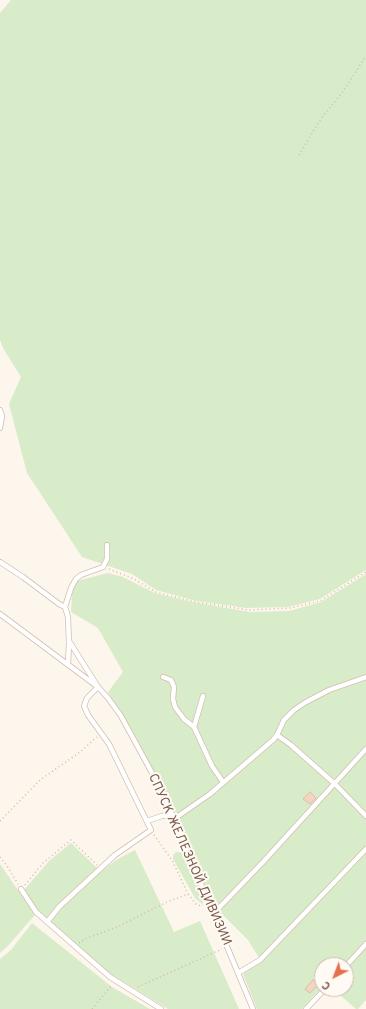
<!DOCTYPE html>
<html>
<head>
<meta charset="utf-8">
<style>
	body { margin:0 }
	#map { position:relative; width:366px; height:1009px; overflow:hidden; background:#fdf6ec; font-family:Overpass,sans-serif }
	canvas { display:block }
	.north { position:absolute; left:314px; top:957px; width:40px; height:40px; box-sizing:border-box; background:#fffaf3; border:1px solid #cabbb1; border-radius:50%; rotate:222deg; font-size:11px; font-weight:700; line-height:16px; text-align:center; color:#7a5c4d }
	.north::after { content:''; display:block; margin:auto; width:14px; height:18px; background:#e76f51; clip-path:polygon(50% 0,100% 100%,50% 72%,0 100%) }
</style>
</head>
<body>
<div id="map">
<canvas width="366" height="1009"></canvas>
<div class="north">С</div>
</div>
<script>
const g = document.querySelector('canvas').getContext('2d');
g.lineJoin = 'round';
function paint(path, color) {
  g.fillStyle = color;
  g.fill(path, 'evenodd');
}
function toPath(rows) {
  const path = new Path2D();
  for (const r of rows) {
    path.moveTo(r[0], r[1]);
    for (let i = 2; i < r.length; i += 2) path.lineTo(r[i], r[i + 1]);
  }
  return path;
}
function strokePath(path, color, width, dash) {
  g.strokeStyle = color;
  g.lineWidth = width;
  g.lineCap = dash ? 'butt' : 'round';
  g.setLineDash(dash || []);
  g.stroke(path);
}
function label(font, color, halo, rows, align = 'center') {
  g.font = font + ' Overpass,sans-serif';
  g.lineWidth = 4;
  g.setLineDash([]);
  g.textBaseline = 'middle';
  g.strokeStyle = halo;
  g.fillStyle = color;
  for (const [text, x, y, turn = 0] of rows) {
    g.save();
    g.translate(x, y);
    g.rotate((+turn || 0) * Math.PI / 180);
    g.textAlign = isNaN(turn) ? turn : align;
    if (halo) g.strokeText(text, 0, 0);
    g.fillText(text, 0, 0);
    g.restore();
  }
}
const green = toPath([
	[11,0,366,0,366,570,320,599,288,607,246,608,196,601,156,590,132,574,82,557,27,473,9,404,21,377,3,348,0,340,0,13],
	[108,573,123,577,155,593,192,602,250,612,289,611,321,602,366,574,366,1000,358,1009,356,1009,333,989,346,989,346,965,322,965,322,987,302,1009,257,1009,243,974,261,961,248,940,214,906,136,737,108,692,123,672,98,628,71,612,73,582],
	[71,843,101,872,116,860,135,850,174,932,200,921,239,1009,168,1009,109,973,39,911,24,890,49,861],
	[176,852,181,852,195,875,204,902,202,904,195,898,173,859,173,855],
	[0,864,35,915,6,948,0,953],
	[32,923,112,987,150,1009,0,1009,0,959,11,950]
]);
const building = toPath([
	[310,792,316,798,310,804,303,799,310,792],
	[313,980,318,985,310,993,305,989,313,980]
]);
const path = toPath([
	[299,155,322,117,342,93,366,56],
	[109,569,132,578,156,592,195,602,249,610,290,608,320,601,366,572],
	[0,821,40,780,80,752,97,737],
	[154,835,172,860,188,894],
	[0,857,7,866,18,884],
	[25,885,43,863,71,840,97,865],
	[79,943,85,939,117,927,167,902,188,894,196,904,201,906,203,905],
	[138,987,222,949],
	[92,1009,112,985]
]);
const service = toPath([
	[0,410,2,416,0,428],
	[0,562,23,577,59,604,65,607,68,617,69,643,68,665],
	[65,607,71,588,76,579,81,575,103,567,107,559,107,545],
	[0,614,98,687,108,698,121,716,163,793,253,1009],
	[163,677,171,680,174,687,173,699,175,707,184,719,194,727,212,766,223,782],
	[194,727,203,696],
	[277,735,291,745,335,784,366,816],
	[174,819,210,794,273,740,277,735,284,720,294,710,306,702,329,690,366,677],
	[147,821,162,816,172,815],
	[21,889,36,912,110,977,161,1009],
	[213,914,263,862,366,749],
	[47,922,59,907,115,855,151,830,109,744,88,715,84,706,87,698,98,687,69,641],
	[346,966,366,944],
	[238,973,260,960,366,849],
	[306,1009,325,989]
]);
const streetNames = [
	["СПУСК ЖЕЛЕЗНОЙ ДИВИЗИИ",189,860,66]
];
paint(green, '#d8ecc9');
paint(building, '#f3d5c3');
strokePath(building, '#e6bba3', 1);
strokePath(service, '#d1beb0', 6);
strokePath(path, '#d9b8a5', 1.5, [1, 3]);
strokePath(service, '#fff', 4.5);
label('13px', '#7a5c4d', '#fffaf3', streetNames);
</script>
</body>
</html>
